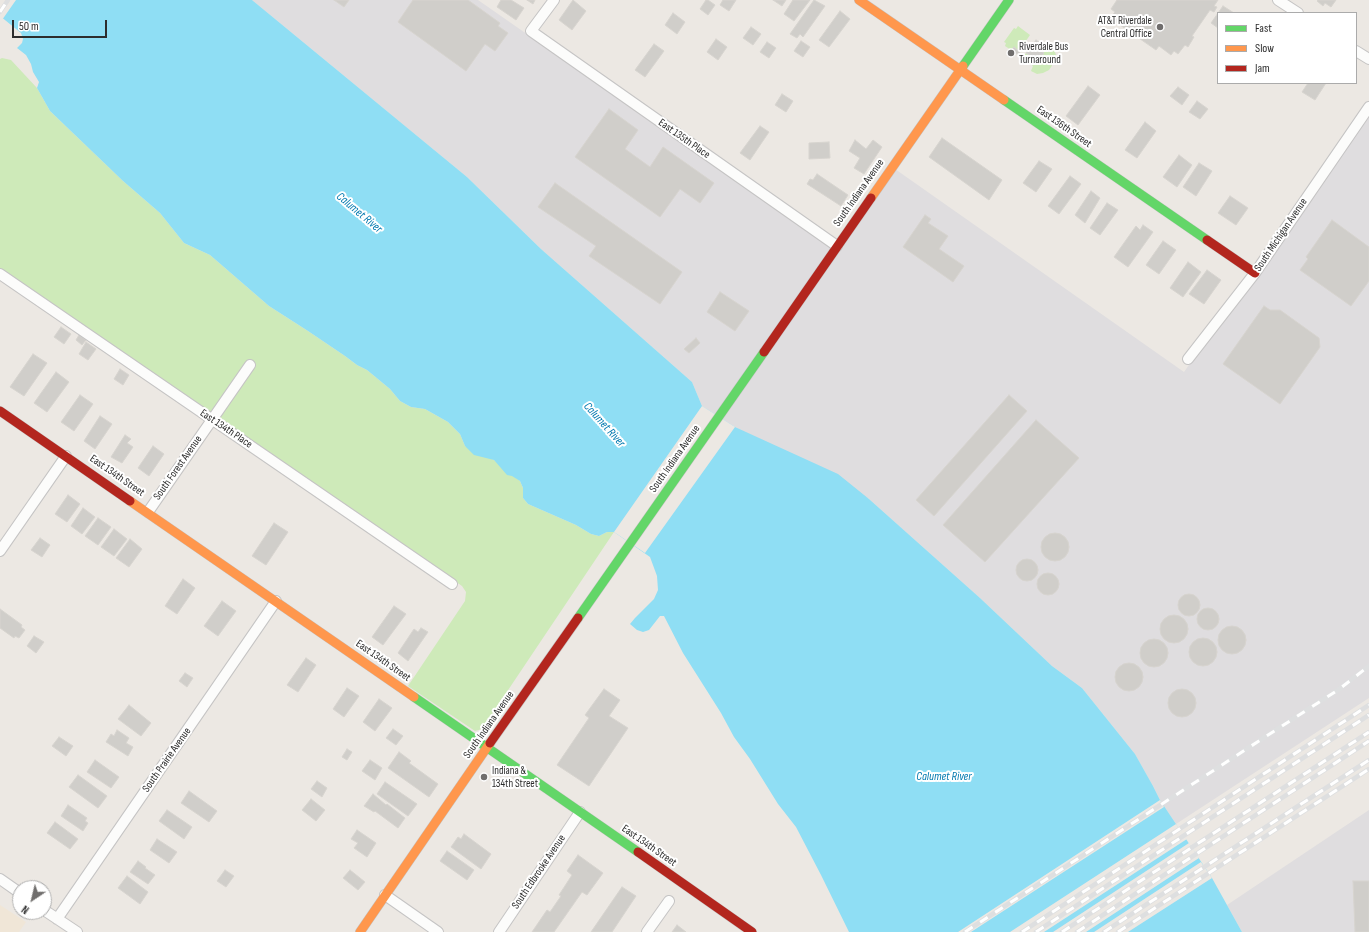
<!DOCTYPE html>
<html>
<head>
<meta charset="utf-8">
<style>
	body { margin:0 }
	#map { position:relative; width:1369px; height:932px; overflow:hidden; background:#ece8e3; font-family:"Sofia Sans Condensed",sans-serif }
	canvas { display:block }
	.legend { position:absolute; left:1217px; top:12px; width:140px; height:72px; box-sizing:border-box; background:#fff; border:1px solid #ababab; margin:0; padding:5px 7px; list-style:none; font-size:12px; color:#2d2d2d }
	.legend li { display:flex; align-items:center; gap:8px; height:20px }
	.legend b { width:20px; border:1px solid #ababab }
	.north { position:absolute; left:12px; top:880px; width:40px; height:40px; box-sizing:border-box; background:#fff; border:1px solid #ababab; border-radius:50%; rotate:215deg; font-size:11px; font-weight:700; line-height:16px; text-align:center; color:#2d2d2d }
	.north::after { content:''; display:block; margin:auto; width:14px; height:18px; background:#706e6d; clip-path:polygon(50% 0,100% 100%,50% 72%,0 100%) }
	.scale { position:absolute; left:12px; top:20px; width:95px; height:18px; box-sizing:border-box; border:2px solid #2d2d2d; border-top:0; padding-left:5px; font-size:12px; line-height:14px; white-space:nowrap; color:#2d2d2d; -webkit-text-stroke:3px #fff; paint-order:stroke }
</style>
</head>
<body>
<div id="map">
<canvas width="1369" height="932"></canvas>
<ul class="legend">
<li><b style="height:5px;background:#63d668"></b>Fast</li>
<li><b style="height:5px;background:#ff974d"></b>Slow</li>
<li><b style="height:5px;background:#b3261e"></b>Jam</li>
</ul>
<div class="north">N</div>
<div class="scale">50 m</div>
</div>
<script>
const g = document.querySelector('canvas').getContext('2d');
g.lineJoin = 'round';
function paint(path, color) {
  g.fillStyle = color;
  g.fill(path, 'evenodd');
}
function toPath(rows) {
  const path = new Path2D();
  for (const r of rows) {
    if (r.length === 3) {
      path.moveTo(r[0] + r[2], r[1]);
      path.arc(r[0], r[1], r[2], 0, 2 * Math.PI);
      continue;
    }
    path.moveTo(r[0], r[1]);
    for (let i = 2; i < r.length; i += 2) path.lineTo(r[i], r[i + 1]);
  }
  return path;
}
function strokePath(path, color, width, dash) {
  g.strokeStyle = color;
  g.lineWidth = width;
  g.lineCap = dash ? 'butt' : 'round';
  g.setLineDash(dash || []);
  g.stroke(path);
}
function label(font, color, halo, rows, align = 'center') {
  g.font = font + ' "Sofia Sans Condensed",sans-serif';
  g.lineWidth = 4;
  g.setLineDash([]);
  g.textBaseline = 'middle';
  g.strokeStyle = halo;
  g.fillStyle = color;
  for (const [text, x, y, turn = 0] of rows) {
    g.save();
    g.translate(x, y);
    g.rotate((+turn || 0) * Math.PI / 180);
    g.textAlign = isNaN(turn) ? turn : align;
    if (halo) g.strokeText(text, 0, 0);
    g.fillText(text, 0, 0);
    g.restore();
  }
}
const industrial = toPath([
	[252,0,478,0,838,251,895,169,1184,372,1369,109,1369,698,1176,824,1160,800,1153,786,1135,754,1082,688,1052,666,980,598,869,499,735,427,702,406,692,382,541,249,467,177],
	[1369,810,1369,932,1242,932,1227,905]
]);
const education = toPath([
	[0,905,26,922,19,932,0,932]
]);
const green = toPath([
	[1018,26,1030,35,1019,51,1014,47,1011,50,1005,46,1006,43,1004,42,1014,28,1016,29],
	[1052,44,1056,55,1055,61,1049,70,1043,73,1037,74,1031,71,1033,66,1022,58,1026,53,1038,61,1044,53,1036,48,1038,46,1041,48,1043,45,1049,48],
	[2,58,11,60,37,88,50,111,123,181,160,213,184,243,210,255,269,306,308,331,345,356,357,365,367,370,390,389,400,401,411,407,425,409,448,422,460,434,465,446,494,460,520,481,523,488,523,498,528,504,576,525,591,534,599,536,607,532,614,532,482,729,475,731,408,686,465,601,466,592,462,586,0,270,0,59]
]);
const water = toPath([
	[0,0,252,0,467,177,541,249,692,382,702,406,735,427,838,474,869,499,980,598,1052,666,1082,688,1135,754,1153,786,1160,800,1212,878,1242,932,849,932,821,875,796,827,778,804,750,759,734,737,721,713,683,653,664,616,660,616,649,630,643,632,637,630,630,624,635,618,654,599,658,590,657,576,650,557,614,532,607,532,599,536,591,534,576,525,528,504,523,498,523,488,520,481,512,476,507,475,494,460,474,455,465,446,460,434,448,422,425,409,411,407,400,401,390,389,367,370,357,365,345,356,308,331,269,306,210,255,184,243,160,213,123,181,50,111,37,88,39,82,33,72,31,64,26,55,17,48,22,43,23,39,21,33,0,16]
]);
const pier = toPath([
	[0,0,16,0,2,20,0,18],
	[702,406,735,427,645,553,614,532],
	[1160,800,1164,807,971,932,958,932],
	[1176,824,1187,839,1044,932,1010,932],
	[1189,843,1199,858,1086,932,1053,932],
	[1201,862,1212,878,1128,932,1094,932]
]);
const building = toPath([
	[334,0,349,0,344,7,334,0],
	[413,0,468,0,500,23,498,26,508,33,495,51,485,44,466,71,398,22,413,0],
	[501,0,511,0,524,8,516,20,497,7,501,0],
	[527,0,535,0,533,4,527,0],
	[573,0,586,11,572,30,559,20,573,0],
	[706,0,708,0,715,5,708,15,700,9,706,0],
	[723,0,736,0,729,11,720,5,723,0],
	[773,0,786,0,782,6,773,0],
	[793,0,810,0,794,21,784,14,793,0],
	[814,0,825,6,803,37,800,34,797,38,790,34,814,0],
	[1117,0,1218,0,1214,6,1217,7,1214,12,1210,10,1192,36,1194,37,1188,47,1185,45,1178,54,1174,51,1171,55,1159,46,1156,50,1110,18,1115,12,1111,9,1117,0],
	[1318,0,1336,0,1331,7,1325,3,1323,6,1317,1,1318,0],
	[1223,6,1234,13,1218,13,1218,28,1211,23,1223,6],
	[840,11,850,19,829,47,819,40,840,11],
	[673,13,685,22,677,34,665,25,673,13],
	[751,27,761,34,753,45,743,38,751,27],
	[716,39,727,47,718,60,707,52,716,39],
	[1036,40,1043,45,1041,48,1034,43,1036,40],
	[801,41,810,47,803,57,794,51,801,41],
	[767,42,776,48,769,58,760,52,767,42],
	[654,44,664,51,645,77,635,70,654,44],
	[1032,45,1044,53,1038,61,1026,53,1032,45],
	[1014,47,1020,52,1018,55,1011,50,1014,47],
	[1308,83,1326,83,1315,100,1302,92,1308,83],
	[1088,86,1100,95,1078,125,1066,116,1088,86],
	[1178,87,1189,95,1182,105,1170,96,1178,87],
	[782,94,793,101,786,112,775,105,782,94],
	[1197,101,1208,109,1200,119,1189,112,1197,101],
	[609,109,638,130,625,149,650,167,663,147,714,183,700,203,680,189,660,217,575,157,609,109],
	[1145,122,1156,131,1137,158,1125,150,1145,122],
	[760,126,769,132,750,160,740,153,760,126],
	[942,138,1002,180,989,200,929,157,942,138],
	[855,140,866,149,873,140,882,147,864,174,854,168,860,158,849,151,855,140],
	[829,142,830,158,809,159,809,143,829,142],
	[1179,155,1192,165,1177,187,1163,177,1179,155],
	[1039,161,1052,169,1036,192,1023,183,1039,161],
	[1199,163,1212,171,1196,196,1183,187,1199,163],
	[817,174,848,195,841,206,807,184,810,179,813,180,817,174],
	[1070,176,1081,184,1059,214,1048,206,1070,176],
	[555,183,682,272,660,304,589,256,596,246,538,207,555,183],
	[1091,191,1100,198,1085,223,1075,215,1091,191],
	[1230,196,1248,208,1236,225,1218,213,1230,196],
	[1107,203,1118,210,1100,235,1090,228,1107,203],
	[925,215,931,219,928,223,948,236,939,249,964,266,953,282,903,247,925,215],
	[1332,220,1369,247,1369,281,1351,306,1300,270,1308,259,1306,257,1332,220],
	[1143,225,1153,232,1128,267,1114,257,1136,226,1140,230,1143,225],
	[1163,241,1176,250,1159,274,1146,265,1163,241],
	[1188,262,1201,272,1183,297,1170,288,1188,262],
	[1207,270,1221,280,1204,304,1189,294,1207,270],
	[720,292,749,311,735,331,707,312,720,292],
	[1264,306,1270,310,1280,310,1319,338,1320,347,1280,404,1223,364,1264,306],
	[61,327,71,334,64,344,54,337,61,327],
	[79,335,86,340,82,345,76,340,79,335],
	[696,338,700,343,689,353,684,349,696,338],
	[86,342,96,349,88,360,79,354,86,342],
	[33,354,47,363,24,396,10,387,33,354],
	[120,369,129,375,123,385,114,379,120,369],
	[56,372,69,382,47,412,34,403,56,372],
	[80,395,93,404,74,431,61,422,80,395],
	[1009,395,1027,411,934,516,916,500,1009,395],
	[100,416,112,424,95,449,84,441,100,416],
	[1036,420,1079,458,985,562,943,525,1036,420],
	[125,435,131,439,127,443,133,447,122,463,111,457,125,435],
	[153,446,164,454,149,476,138,468,153,446],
	[68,495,80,504,67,522,55,514,68,495],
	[83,508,95,517,82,534,71,526,83,508],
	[98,518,111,527,98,545,85,536,98,518],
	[274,523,288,532,266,565,252,556,274,523],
	[114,529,127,539,114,556,101,547,114,529],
	[1055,547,14],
	[40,538,50,545,42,557,31,550,40,538],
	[130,539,142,549,129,567,116,558,130,539],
	[1027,570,11],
	[1048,584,11],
	[183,579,195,588,177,614,165,606,183,579],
	[1189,605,11],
	[222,601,236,611,218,636,204,626,222,601],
	[394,606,406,614,383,645,372,637,394,606],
	[1208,619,11],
	[0,609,22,625,21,627,25,630,19,638,15,636,14,638,0,628,0,609],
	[1174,629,14],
	[1232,640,14],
	[421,628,428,632,408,661,398,653,414,629,418,632,421,628],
	[34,636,44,642,36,653,27,646,34,636],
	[1203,652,14],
	[1154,653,14],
	[306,658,316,665,298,692,287,685,306,658],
	[1129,677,14],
	[185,673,193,678,187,687,179,681,185,673],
	[347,688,359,696,344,717,333,709,347,688],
	[604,689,620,700,609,716,628,728,589,786,557,765,589,718,585,715,604,689],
	[1182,703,14],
	[379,699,392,708,375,731,363,722,379,699],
	[129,705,151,723,141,736,118,719,129,705],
	[393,729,403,736,396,745,386,738,393,729],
	[117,730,129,738,126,743,133,747,128,756,106,742,111,734,114,736,117,730],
	[59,737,73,746,66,756,52,746,59,737],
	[347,749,352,752,347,760,342,757,347,749],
	[399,752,411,761,409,763,438,784,429,797,388,768,399,752],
	[95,760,119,777,111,788,87,772,95,760],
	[370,760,382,768,375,780,362,771,370,760],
	[78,775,107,796,98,808,69,787,78,775],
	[317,781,327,788,322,797,311,789,317,781],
	[385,782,417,804,408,816,377,794,385,782],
	[189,791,217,811,209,822,181,803,189,791],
	[373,794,386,805,387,804,405,818,398,828,375,811,374,812,364,806,373,794],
	[311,799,325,810,316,821,302,810,311,799],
	[68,805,87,818,85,821,88,823,83,831,61,816,68,805],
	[167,810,192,827,184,839,159,821,167,810],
	[55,822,78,839,70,849,47,833,55,822],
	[357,830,376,843,367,857,354,848,358,843,351,839,357,830],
	[464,834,491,854,481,869,451,847,458,837,461,839,464,834],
	[157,839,177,852,169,863,150,850,157,839],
	[447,851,474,870,467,880,440,861,447,851],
	[578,855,603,873,587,895,582,892,554,932,532,932,547,910,550,912,561,896,559,895,572,875,567,871,578,855],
	[138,861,146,867,145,868,155,875,148,884,130,872,138,861],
	[225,870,234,876,226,887,217,881,225,870],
	[350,870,365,882,358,890,343,878,350,870],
	[127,876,148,892,140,904,118,888,127,876],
	[1353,881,1369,881,1369,932,1355,932,1353,881],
	[622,887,636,896,612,932,591,932,622,887],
	[677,925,686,932,672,932,677,925]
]);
const street = toPath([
	[554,0,531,31,837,246],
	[1278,0,1298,13],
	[1356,51,1369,59],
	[0,274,452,584],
	[1188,359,1255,273,1369,107],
	[148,512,250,365],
	[0,551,66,456],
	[0,879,20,893],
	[385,895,438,932],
	[44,910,77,932],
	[57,919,276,601],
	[499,932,580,812],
	[647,932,669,901]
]);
const fast = toPath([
	[963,66,1009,0],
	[1004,100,1207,240],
	[578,618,764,352],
	[414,697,638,852]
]);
const slow = toPath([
	[859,0,1004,100],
	[871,198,963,66],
	[130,501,414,697],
	[360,932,490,743]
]);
const jam = toPath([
	[1207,240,1255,273],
	[764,352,871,198],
	[0,411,130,501],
	[490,743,578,618],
	[638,852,752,932]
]);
const rail = toPath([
	[0,12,8,0],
	[965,932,1245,750,1313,706,1338,690,1369,666],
	[1022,932,1369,705],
	[1036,932,1369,715],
	[1062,932,1369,732],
	[1077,932,1369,741],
	[1104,932,1369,760],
	[1118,932,1369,769]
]);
const markers = [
	[1160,27,4,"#706e6d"],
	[1011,53,4,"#706e6d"],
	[484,777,4,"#706e6d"]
];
const poiNames = [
	["AT&T Riverdale",1152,21,"right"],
	["Central Office",1152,34,"right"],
	["Riverdale Bus",1019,47],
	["Turnaround",1019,60],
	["Indiana &",492,771],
	["134th Street",492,784]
];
const streetNames = [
	["East 136th Street",1064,127,35],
	["East 135th Place",684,139,35],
	["South Indiana Avenue",859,193,-55],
	["South Michigan Avenue",1281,235,-56],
	["East 134th Place",226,429,34],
	["South Indiana Avenue",675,459,-55],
	["South Forest Avenue",178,468,-55],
	["East 134th Street",117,476,35],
	["East 134th Street",383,661,35],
	["South Indiana Avenue",489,725,-55],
	["South Prairie Avenue",167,760,-55],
	["East 134th Street",649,846,35],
	["South Edbrooke Avenue",539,872,-56]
];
const waterNames = [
	["Calumet River",359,213,40],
	["Calumet River",604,425,48],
	["Calumet River",944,777]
];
paint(industrial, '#dfdddf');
paint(education, '#f0e6d7');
paint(green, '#ceeab9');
paint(water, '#8fdef4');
paint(pier, '#ece8e3');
paint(building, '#d0ceca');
strokePath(building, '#d7d4cf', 1);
strokePath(street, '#c5c4c4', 12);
strokePath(fast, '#c5c4c4', 10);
strokePath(slow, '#c5c4c4', 10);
strokePath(jam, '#c5c4c4', 10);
strokePath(street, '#fcfcfb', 10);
strokePath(fast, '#63d668', 9);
strokePath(slow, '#ff974d', 9);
strokePath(jam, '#b3261e', 9);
strokePath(rail, '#dedfe0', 4.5);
strokePath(rail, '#fff', 3, [9]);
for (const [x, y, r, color] of markers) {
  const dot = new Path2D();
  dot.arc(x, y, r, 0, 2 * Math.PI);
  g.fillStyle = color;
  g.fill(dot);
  strokePath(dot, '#fff', 1.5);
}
label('11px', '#2d2d2d', '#fff', poiNames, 'left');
label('11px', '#2d2d2d', '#fff', streetNames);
label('italic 12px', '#0079af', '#fff', waterNames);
</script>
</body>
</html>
